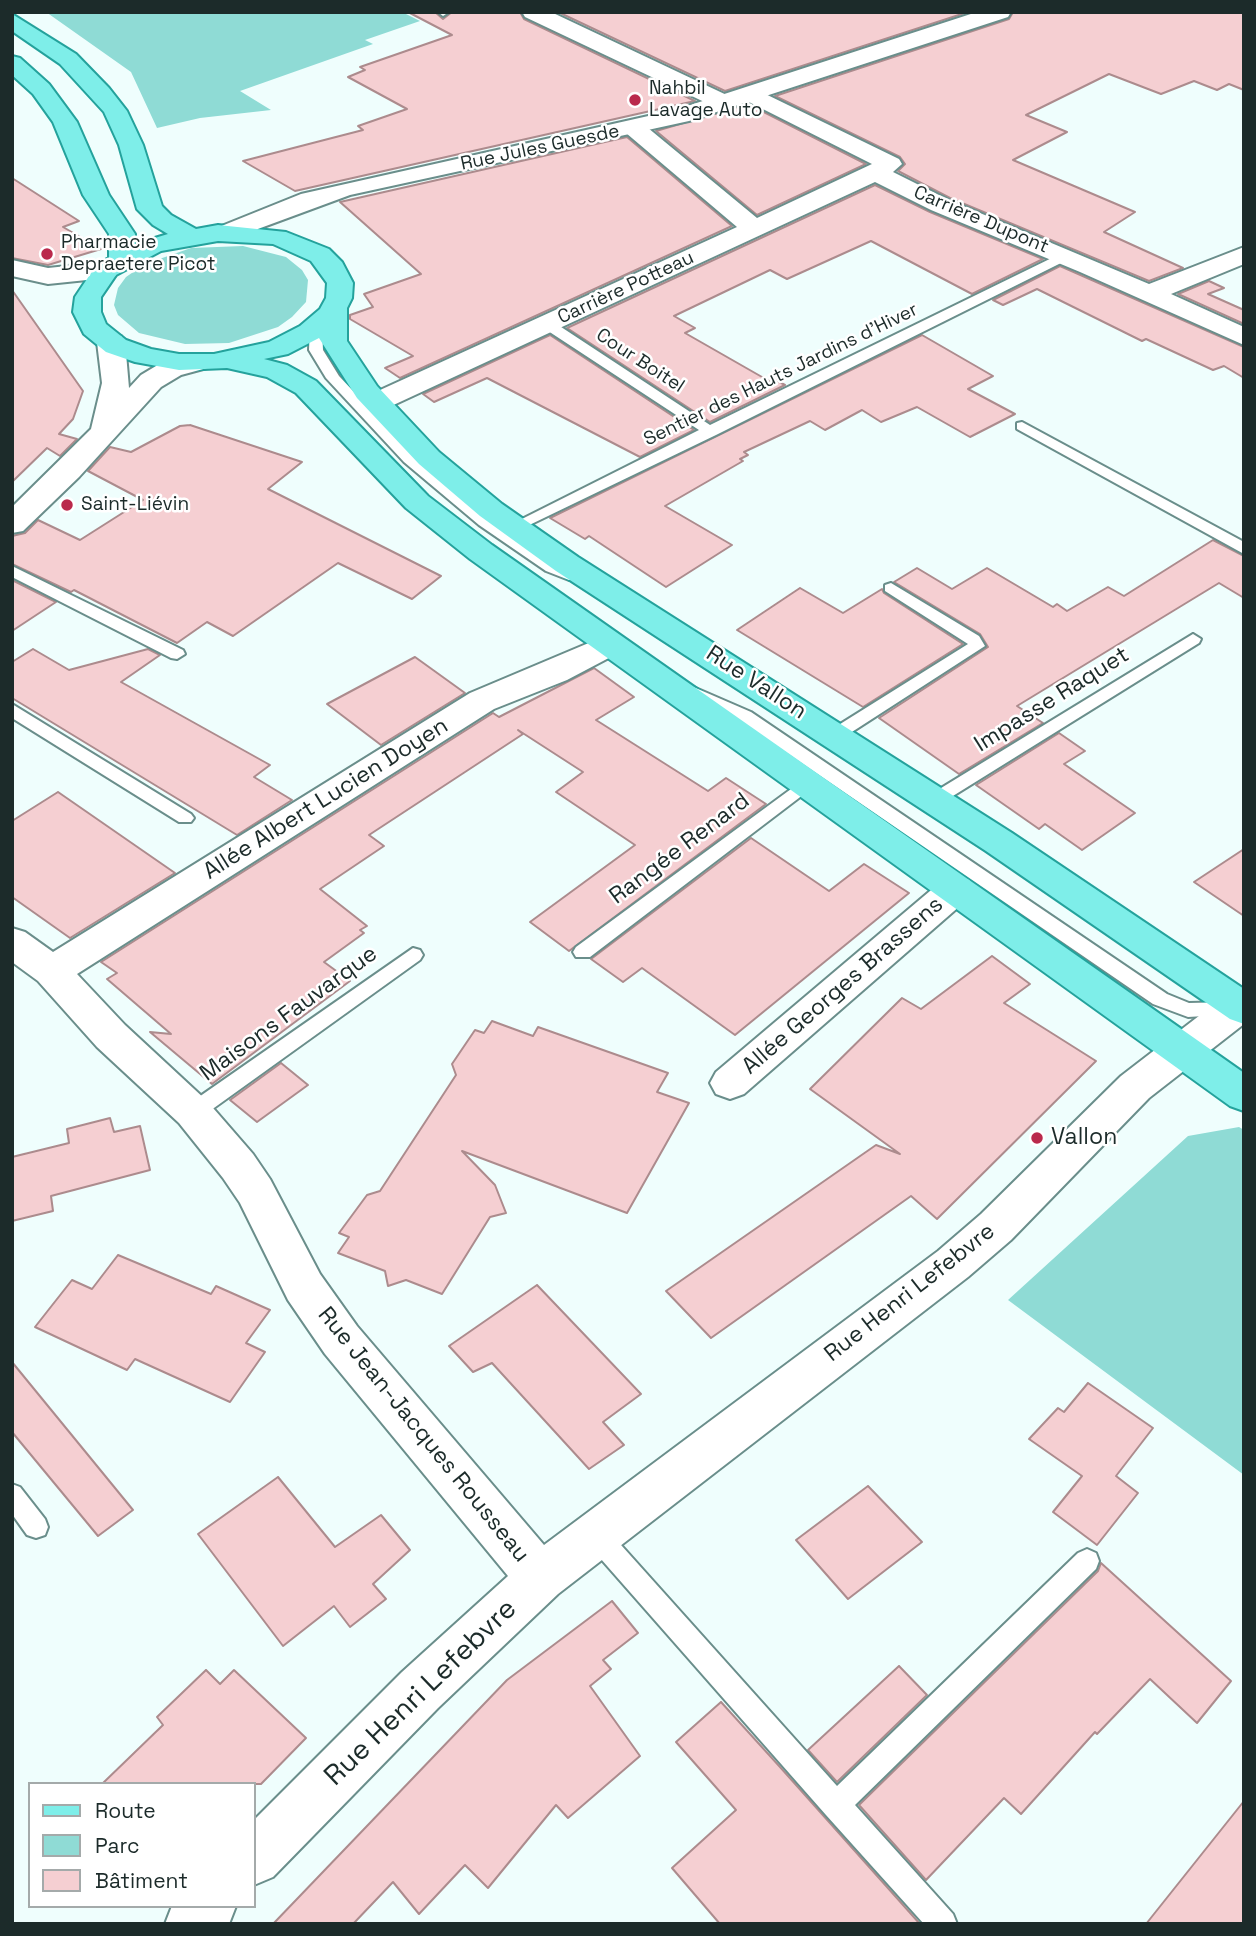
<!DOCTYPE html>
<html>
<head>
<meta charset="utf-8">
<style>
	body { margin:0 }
	#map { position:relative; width:1256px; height:1936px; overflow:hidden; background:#effefd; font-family:"Space Grotesk",sans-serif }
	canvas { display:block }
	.frame { position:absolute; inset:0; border:14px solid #1c2b2a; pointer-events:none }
	.legend { position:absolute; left:28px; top:1782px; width:228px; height:126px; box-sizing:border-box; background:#fff; border:2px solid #a4aaaa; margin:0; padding:9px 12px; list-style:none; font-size:21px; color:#1c2b2a }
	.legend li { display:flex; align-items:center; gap:14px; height:35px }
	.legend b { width:35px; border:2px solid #a4aaaa }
</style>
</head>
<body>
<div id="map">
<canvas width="1256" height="1936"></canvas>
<div class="frame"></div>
<ul class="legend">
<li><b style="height:9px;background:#7eeee9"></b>Route</li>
<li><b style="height:19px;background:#8fdbd5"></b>Parc</li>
<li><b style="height:19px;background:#f5cfd2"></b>Bâtiment</li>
</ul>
</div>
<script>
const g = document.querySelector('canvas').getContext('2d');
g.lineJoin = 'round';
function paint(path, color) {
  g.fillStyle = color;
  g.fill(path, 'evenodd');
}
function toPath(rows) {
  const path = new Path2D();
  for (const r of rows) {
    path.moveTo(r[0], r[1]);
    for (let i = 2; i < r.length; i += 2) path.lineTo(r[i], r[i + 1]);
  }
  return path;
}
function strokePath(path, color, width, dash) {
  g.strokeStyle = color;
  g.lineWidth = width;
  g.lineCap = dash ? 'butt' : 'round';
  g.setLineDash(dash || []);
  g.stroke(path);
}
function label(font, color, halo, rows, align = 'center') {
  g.font = font + ' "Space Grotesk",sans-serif';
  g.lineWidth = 5;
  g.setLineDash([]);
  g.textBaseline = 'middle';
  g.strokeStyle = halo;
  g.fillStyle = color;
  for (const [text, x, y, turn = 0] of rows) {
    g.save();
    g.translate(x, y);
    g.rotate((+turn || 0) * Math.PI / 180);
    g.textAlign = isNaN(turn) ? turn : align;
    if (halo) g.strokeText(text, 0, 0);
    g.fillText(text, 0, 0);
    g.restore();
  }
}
const green = toPath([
	[46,12,402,12,420,21,365,40,373,44,240,91,271,110,200,118,157,128,131,72],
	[243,246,286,257,302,270,308,280,306,302,292,317,278,327,229,343,185,344,139,333,118,315,114,305,118,288,126,277,145,264,191,248],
	[1239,1127,1244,1130,1244,1475,1008,1300,1188,1136]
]);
const building = toPath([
	[408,12,435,12,443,19,452,12,520,12,524,19,695,101,295,191,243,161,363,130,358,126,407,109,348,77,365,70,360,67,452,35,408,12],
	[558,12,968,12,725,91,558,12],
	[1013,12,1244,12,1244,90,1229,84,1217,90,1194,81,1161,94,1109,74,1026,115,1067,132,1013,160,1135,212,1104,232,1183,268,1149,281,950,198,898,171,905,164,900,157,775,96,1009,19,1013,12],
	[748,104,866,164,757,215,656,131,748,104],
	[627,137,732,226,400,378,385,368,413,356,350,319,350,315,373,307,364,294,421,274,340,202,627,137],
	[12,178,79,221,63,227,101,249,48,265,12,258,12,178],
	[875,185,930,212,1043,259,972,294,871,241,787,279,770,270,674,316,695,328,685,333,769,381,774,379,785,385,710,422,567,328,875,185],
	[1060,266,1244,347,1244,378,1224,366,1213,370,1146,339,1142,341,1037,289,1003,305,993,300,1060,266],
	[1209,281,1224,288,1208,294,1244,310,1244,324,1178,294,1209,281],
	[12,290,83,391,73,419,59,434,77,439,60,456,47,448,12,482,12,290],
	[550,335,694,430,640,457,487,378,434,402,423,394,550,335],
	[922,335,993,376,968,389,1015,414,970,437,917,407,881,422,862,410,825,430,810,421,744,452,748,455,740,459,743,461,665,506,732,545,666,587,589,536,585,539,550,518,922,335],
	[190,425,302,462,268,489,441,576,412,599,338,563,233,636,207,622,177,643,74,590,71,592,12,564,12,536,25,533,38,520,80,540,143,500,88,471,110,447,131,452,180,426,190,425],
	[1213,540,1244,556,1244,598,1219,583,1017,706,1043,723,959,774,879,718,988,647,980,634,894,582,917,568,952,589,987,568,1053,607,1057,604,1067,611,1108,587,1124,596,1213,540],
	[12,580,56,602,12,631,12,580],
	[800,588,843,613,882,589,884,593,963,644,863,707,737,630,800,588],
	[33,649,69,670,148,649,160,655,121,682,270,765,254,777,292,800,237,835,12,698,12,662,33,649],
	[415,657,465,693,381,745,327,704,415,657],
	[594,668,634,697,596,720,708,791,726,778,766,804,569,951,530,922,635,845,556,792,583,772,518,730,523,734,369,835,384,846,320,889,367,926,360,930,364,933,324,962,350,981,212,1084,150,1032,171,1034,107,979,117,973,101,962,493,713,499,717,594,668],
	[1059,733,1085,751,1064,764,1135,813,1082,850,1045,824,1039,829,976,785,1059,733],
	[58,792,175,873,70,938,12,897,12,821,58,792],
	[751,838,829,891,864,864,909,893,735,1035,642,968,623,982,591,959,751,838],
	[1244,849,1244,916,1194,882,1244,849],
	[992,956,1030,984,1004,1003,1096,1061,937,1219,911,1196,711,1338,666,1291,876,1145,900,1154,810,1089,902,998,921,1009,992,956],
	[492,1021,533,1036,538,1027,668,1073,657,1092,689,1103,627,1213,462,1151,495,1185,506,1213,490,1217,442,1294,406,1280,388,1286,385,1271,338,1253,349,1237,339,1233,367,1195,380,1191,456,1075,452,1064,475,1030,484,1033,492,1021],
	[281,1063,308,1085,257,1122,230,1100,281,1063],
	[110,1118,114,1132,140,1126,150,1170,51,1196,53,1211,12,1221,12,1157,69,1143,67,1129,110,1118],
	[118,1255,211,1294,216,1286,270,1310,246,1343,265,1352,230,1402,135,1359,127,1370,35,1327,72,1280,92,1289,118,1255],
	[537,1285,641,1394,603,1422,624,1445,589,1469,492,1363,473,1372,449,1346,537,1285],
	[12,1362,133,1510,98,1536,12,1432,12,1362],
	[1088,1383,1153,1428,1116,1476,1138,1493,1097,1545,1053,1512,1082,1476,1029,1439,1058,1408,1064,1412,1088,1383],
	[278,1477,335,1547,381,1515,410,1550,373,1584,386,1599,350,1627,334,1606,283,1646,198,1534,278,1477],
	[868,1486,922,1542,848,1599,796,1540,868,1486],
	[1101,1563,1231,1681,1197,1723,1150,1679,1097,1734,1095,1732,1021,1814,1004,1798,926,1880,859,1805,1098,1571,1101,1563],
	[612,1601,638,1633,603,1660,611,1669,590,1686,640,1756,568,1818,556,1805,488,1888,465,1865,419,1914,393,1882,353,1924,273,1924,507,1680,612,1601],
	[899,1666,927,1695,837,1782,808,1750,899,1666],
	[206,1670,220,1684,234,1670,306,1738,261,1784,102,1784,163,1725,157,1717,206,1670],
	[721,1702,780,1767,920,1924,720,1924,672,1868,736,1810,676,1742,721,1702],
	[1244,1801,1244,1924,1146,1924,1244,1801]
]);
const lane = toPath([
	[438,12,449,12,443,16,438,12],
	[1064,252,1071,256,1069,259,716,435,519,530,514,532,506,527,699,430,542,327,542,321,552,321,710,425,1064,252],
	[310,325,322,328,323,350,339,376,414,456,489,519,558,565,581,574,581,580,569,580,546,571,479,525,404,462,326,378,309,350,310,325],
	[1022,422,1244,542,1244,554,1017,429,1017,423,1022,422],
	[12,566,183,650,185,654,177,659,171,658,12,577,12,566],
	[891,583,979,636,985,646,841,739,829,739,826,735,829,731,968,644,885,591,885,585,891,583],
	[1193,634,1201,639,1199,643,940,804,928,804,925,800,928,796,1193,634],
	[691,686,751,712,1167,994,1189,1003,1230,1002,1237,1004,1240,1009,1237,1014,1188,1017,1153,1004,739,720,685,695,683,691,685,687,691,686],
	[12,704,191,814,194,818,191,822,179,822,12,718,12,704],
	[806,778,815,784,812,788,590,957,576,957,573,952,576,947,806,778],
	[413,948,420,950,423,955,420,960,200,1118,186,1118,183,1112,186,1106,413,948],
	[12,1484,20,1487,45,1519,48,1527,45,1535,36,1538,27,1535,12,1514,12,1484],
	[595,1523,604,1526,837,1786,1078,1553,1087,1549,1096,1553,1099,1561,1096,1569,855,1805,953,1914,957,1924,924,1924,826,1815,586,1542,583,1534,586,1526,595,1523]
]);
const street = toPath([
	[522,12,551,12,733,98,737,103,733,108,725,110,717,108,525,17,522,12],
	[751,87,899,159,902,164,893,172,949,200,1149,284,1244,247,1244,264,1171,294,1244,327,1244,345,1080,272,931,210,875,182,387,408,377,411,367,408,363,402,367,396,737,227,626,133,622,128,626,123,642,123,757,218,872,164,743,99,739,94,743,89,751,87],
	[12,260,48,268,106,262,115,264,119,270,115,276,106,278,48,284,12,276,12,260],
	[610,634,622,637,626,644,622,651,567,680,494,709,77,974,125,1025,207,1101,253,1154,270,1179,320,1274,357,1326,544,1545,938,1251,981,1214,1121,1076,1230,992,1244,987,1244,1024,1149,1098,1011,1240,968,1277,558,1594,438,1708,273,1877,254,1885,254,1820,402,1672,508,1576,325,1354,288,1300,240,1203,223,1178,179,1123,97,1047,38,981,12,962,12,928,25,932,53,952,470,693,610,634],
	[956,876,969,880,975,889,969,898,744,1094,730,1099,716,1094,710,1083,716,1072,943,880,956,876],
	[172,1906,236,1906,229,1924,165,1924,172,1906]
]);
const secondary = toPath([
	[977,12,1011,12,1008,17,689,121,350,195,228,240,219,237,215,232,219,227,301,194,675,110,977,12],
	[111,334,121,336,125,342,129,388,141,375,161,363,197,354,207,356,211,362,207,368,181,375,161,387,79,477,23,531,12,533,12,507,91,429,102,383,97,342,101,336,111,334]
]);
const primary = toPath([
	[12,14,76,54,109,88,127,111,143,145,162,206,171,215,196,229,218,225,286,232,329,249,342,262,353,283,352,298,347,308,347,341,377,386,439,452,502,504,578,557,1012,833,1244,989,1244,1024,1230,1019,986,851,556,571,480,516,419,464,357,398,319,338,288,354,264,359,287,365,316,381,428,496,492,545,1244,1073,1244,1111,1230,1106,470,559,406,508,296,393,267,377,227,368,179,370,135,362,106,352,84,334,73,312,75,297,97,264,109,258,109,234,83,195,53,122,33,94,12,75,12,56,20,58,49,84,77,122,109,195,135,234,135,244,168,234,153,225,137,209,119,145,104,112,60,64,12,31,12,14],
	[218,241,273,244,311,261,327,283,326,298,320,309,300,326,269,342,214,354,179,354,151,349,126,340,106,324,101,312,101,297,116,275,161,251,218,241]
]);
const markers = [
	[635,100,7,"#ba294c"],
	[47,254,7,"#ba294c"],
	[67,505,7,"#ba294c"],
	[1037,1138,7,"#ba294c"]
];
const farPoinames = [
	["Nahbil",649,89],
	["Lavage Auto",649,111],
	["Pharmacie",61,243],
	["Depraetere Picot",61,265],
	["Saint-Liévin",81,505]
];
const farStreetnames = [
	["Rue Jules Guesde",540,148,-12],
	["Carrière Dupont",981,220,23],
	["Carrière Potteau",626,288,-25],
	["Cour Boitel",640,361,33],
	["Sentier des Hauts Jardins d'Hiver",781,375,-26]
];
const streetNames = [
	["Rue Vallon",756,683,33],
	["Impasse Raquet",1052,700,-32],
	["Allée Albert Lucien Doyen",326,799,-32],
	["Rangée Renard",680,849,-37],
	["Allée Georges Brassens",843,986,-41],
	["Maisons Fauvarque",289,1014,-36],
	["Rue Henri Lefebvre",910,1293,-38],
	["Rue Jean-Jacques Rousseau",423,1435,51]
];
const poiNames = [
	["Vallon",1051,1138]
];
const nearStreetnames = [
	["Rue Henri Lefebvre",421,1693,-44]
];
paint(green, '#8fdbd5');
paint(building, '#f5cfd2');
strokePath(building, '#ac8b8d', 2);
strokePath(lane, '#6a8e8b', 4);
strokePath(street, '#6a8e8b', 4);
strokePath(secondary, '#6a8e8b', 4);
strokePath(primary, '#24a29c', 4);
paint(lane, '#fff');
paint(street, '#fff');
paint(secondary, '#fff');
paint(primary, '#7eeee9');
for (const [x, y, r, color] of markers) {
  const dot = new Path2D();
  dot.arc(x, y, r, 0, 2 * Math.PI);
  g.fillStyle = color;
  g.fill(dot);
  strokePath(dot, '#fff', 2.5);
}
label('19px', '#1c2b2a', '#fff', farPoinames, 'left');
label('19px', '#1c2b2a', '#fff', farStreetnames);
label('23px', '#1c2b2a', '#fff', streetNames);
label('23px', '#1c2b2a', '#fff', poiNames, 'left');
label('28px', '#1c2b2a', '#fff', nearStreetnames);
</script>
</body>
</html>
